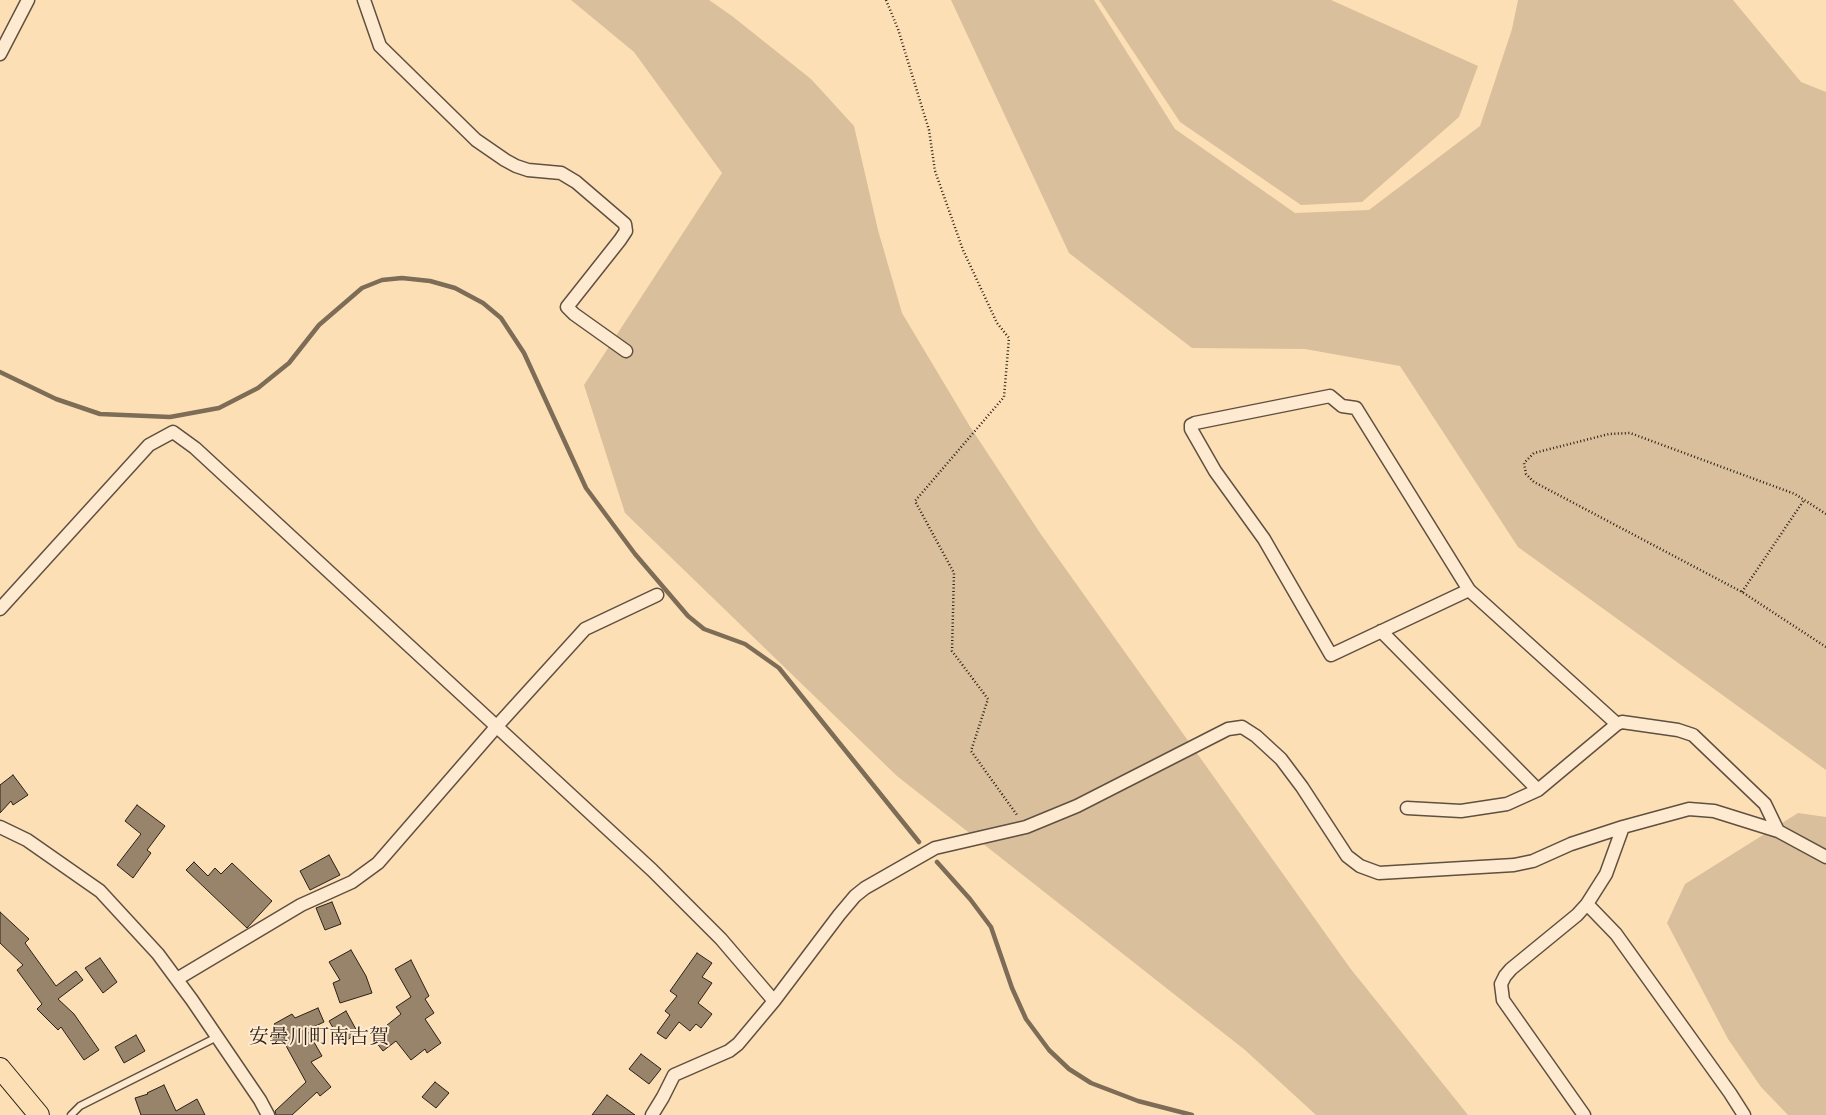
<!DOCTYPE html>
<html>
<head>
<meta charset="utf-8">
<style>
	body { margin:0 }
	canvas { display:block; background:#fddfb6 }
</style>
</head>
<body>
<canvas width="1826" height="1115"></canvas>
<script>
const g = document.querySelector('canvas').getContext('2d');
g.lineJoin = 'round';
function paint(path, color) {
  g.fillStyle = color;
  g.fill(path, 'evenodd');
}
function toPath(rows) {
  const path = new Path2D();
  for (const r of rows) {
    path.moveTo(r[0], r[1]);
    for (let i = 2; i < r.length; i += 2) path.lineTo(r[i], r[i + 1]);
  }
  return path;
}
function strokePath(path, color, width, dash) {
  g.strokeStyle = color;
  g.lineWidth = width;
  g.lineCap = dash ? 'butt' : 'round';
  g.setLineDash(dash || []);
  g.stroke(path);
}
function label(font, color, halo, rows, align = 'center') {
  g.font = font + ' Vollkorn,"Noto Serif JP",serif';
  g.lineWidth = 4;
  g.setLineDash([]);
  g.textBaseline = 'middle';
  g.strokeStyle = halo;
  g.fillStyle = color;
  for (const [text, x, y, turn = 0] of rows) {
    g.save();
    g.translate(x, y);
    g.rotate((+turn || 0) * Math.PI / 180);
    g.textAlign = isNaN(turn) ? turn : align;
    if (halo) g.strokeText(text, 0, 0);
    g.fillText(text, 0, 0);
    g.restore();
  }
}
const green = toPath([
	[571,0,709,0,732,16,811,79,854,126,878,230,902,313,969,425,1040,533,1350,968,1468,1115,1316,1115,1245,1050,897,776,625,513,584,385,722,173,634,52],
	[951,0,1094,0,1175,129,1295,213,1369,210,1480,126,1512,29,1518,0,1733,0,1801,82,1826,92,1826,770,1518,547,1400,366,1305,349,1192,348,1069,253],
	[1099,0,1331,0,1478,66,1459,117,1362,202,1301,205,1180,122],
	[1798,813,1826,817,1826,1115,1788,1115,1761,1087,1728,1039,1667,923,1685,884]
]);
const stream = toPath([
	[0,372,56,399,100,414,170,417,219,408,258,388,289,363,319,325,362,288,382,280,402,278,430,281,455,288,483,303,501,318,524,353,586,488,635,554,688,616,704,629,745,644,779,668,919,842],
	[937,862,970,899,991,927,1012,988,1026,1019,1049,1050,1069,1069,1091,1083,1138,1101,1192,1115]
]);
const building = toPath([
	[13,775,28,795,13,805,11,801,0,813,0,785,13,775],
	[137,805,165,826,147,850,151,853,133,878,117,865,141,834,125,821,137,805],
	[329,855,340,875,310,890,300,871,329,855],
	[194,862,208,876,215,868,221,874,232,863,272,901,247,928,186,870,194,862],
	[332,902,341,924,325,930,316,908,332,902],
	[0,912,29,939,25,943,56,986,76,971,83,980,58,999,74,1014,99,1050,84,1060,61,1027,58,1030,37,1009,42,1004,17,970,23,965,0,943,0,912],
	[351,950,366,976,372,993,340,1003,333,983,340,980,329,962,351,950],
	[697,953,712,963,702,977,712,983,698,1003,712,1014,701,1028,696,1024,690,1031,679,1022,666,1039,657,1033,670,1015,665,1011,677,996,670,991,697,953],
	[100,958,117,982,103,993,85,968,100,958],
	[411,960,429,996,425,999,434,1013,425,1019,441,1043,427,1053,425,1049,411,1060,396,1041,383,1051,372,1037,401,1014,396,1007,411,997,395,969,411,960],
	[318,1008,324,1022,307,1030,322,1056,311,1062,331,1087,320,1096,317,1092,292,1115,276,1115,275,1111,306,1082,274,1024,292,1014,295,1018,318,1008],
	[346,1011,358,1033,342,1043,329,1021,346,1011],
	[136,1035,145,1051,124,1063,115,1047,136,1035],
	[641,1054,661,1069,649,1084,629,1069,641,1054],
	[435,1082,449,1093,436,1108,422,1097,435,1082],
	[164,1085,176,1111,197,1099,205,1115,141,1115,135,1098,148,1094,147,1093,164,1085],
	[607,1095,635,1115,592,1115,607,1095]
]);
const path = toPath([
	[886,0,898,29,929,130,935,171,963,250,997,323,1009,338,1004,397,915,501,954,573,952,651,988,699,971,751,1017,815],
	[1826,514,1795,494,1630,433,1609,434,1534,453,1524,463,1526,474,1534,482,1742,592,1826,647],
	[1742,592,1804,500]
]);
const lane = toPath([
	[71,1115,80,1106,217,1037]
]);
const street = toPath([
	[364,0,380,46,476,140,505,160,516,166,528,170,561,173,576,182,625,224,626,231,620,240,567,307,574,314,626,351],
	[0,54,28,0],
	[1469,590,1331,655,1264,539,1215,471,1191,429,1191,425,1195,423,1330,396,1342,406,1356,408,1469,590,1617,724],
	[0,609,149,445,173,432,195,448,652,870,721,939,774,1001],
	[1381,631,1538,790],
	[1407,808,1461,811,1507,804,1538,790,1617,724,1622,722,1678,730,1693,735,1765,804,1778,831],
	[0,827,27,840,100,891,158,954,192,1000,260,1100,268,1115],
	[1587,904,1616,934,1730,1093,1744,1115],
	[177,979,301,905,352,882,378,863,497,726,585,629,657,595],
	[652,1115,663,1097,674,1075,729,1051,738,1044,774,1001,839,915,855,896,865,888,935,848,1026,827,1077,806,1228,729,1242,727,1256,736,1281,759,1302,787,1347,856,1360,866,1379,873,1514,865,1533,861,1571,844,1623,827,1689,809,1714,811,1778,831,1826,857],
	[1584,1115,1503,1000,1501,984,1505,976,1511,969,1577,915,1587,904,1606,874,1623,827]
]);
const primary = toPath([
	[0,1068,39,1115]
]);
const quarterNames = [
	["安曇川町南古賀",319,1039]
];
paint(green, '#d9bf9b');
strokePath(stream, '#7d6c56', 4.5);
paint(building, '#98846a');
strokePath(building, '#2a2118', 1);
strokePath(lane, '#5f5040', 9);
strokePath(street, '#5f5040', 15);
strokePath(primary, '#2a2118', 22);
strokePath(path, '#2a2118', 2.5, [1, 2.5]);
strokePath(lane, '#feead0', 6);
strokePath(street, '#feead0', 12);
strokePath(primary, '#fddfb6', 20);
label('20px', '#2a2118', '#feead0', quarterNames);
</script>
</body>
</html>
